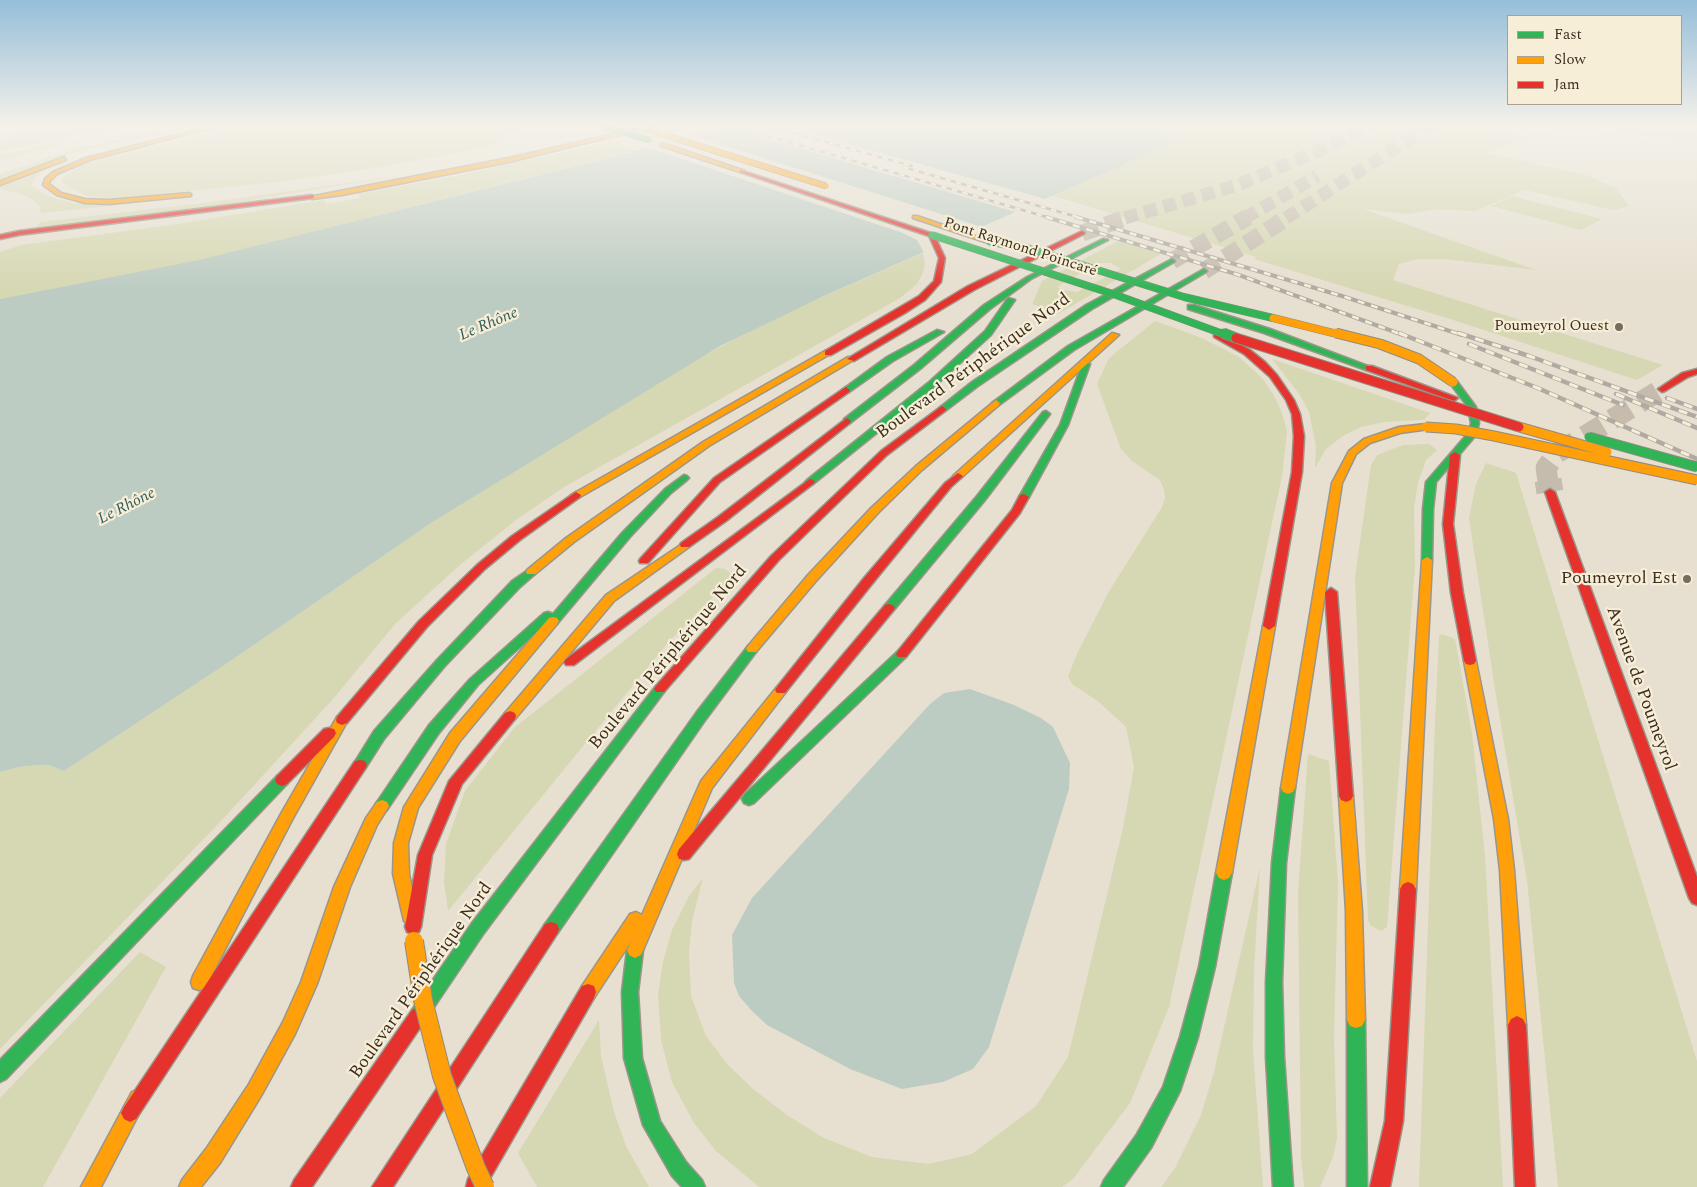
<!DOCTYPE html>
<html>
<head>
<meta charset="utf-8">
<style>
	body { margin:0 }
	#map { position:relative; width:1697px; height:1187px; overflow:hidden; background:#e7e0d1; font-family:Spectral,serif }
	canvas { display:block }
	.legend { position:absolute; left:1507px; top:15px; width:175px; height:90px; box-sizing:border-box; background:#f7eed8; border:1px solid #ada18e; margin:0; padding:6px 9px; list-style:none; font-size:15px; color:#3d2e20 }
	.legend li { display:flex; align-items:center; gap:10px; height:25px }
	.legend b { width:25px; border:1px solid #ada18e }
</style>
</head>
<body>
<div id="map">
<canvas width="1697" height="1187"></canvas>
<ul class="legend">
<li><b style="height:6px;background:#30b455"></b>Fast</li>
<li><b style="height:6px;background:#ff9f0a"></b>Slow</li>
<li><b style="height:6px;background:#e5322d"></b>Jam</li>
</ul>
</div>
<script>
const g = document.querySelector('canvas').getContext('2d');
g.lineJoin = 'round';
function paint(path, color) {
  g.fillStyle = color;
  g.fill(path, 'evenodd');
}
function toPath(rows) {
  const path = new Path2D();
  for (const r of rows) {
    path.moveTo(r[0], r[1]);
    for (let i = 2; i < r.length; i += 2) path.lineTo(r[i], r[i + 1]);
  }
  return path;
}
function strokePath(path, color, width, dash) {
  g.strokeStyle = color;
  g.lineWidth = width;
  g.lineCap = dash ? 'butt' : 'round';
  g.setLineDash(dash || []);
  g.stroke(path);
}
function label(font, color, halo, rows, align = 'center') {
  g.font = font + ' Spectral,serif';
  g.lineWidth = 4.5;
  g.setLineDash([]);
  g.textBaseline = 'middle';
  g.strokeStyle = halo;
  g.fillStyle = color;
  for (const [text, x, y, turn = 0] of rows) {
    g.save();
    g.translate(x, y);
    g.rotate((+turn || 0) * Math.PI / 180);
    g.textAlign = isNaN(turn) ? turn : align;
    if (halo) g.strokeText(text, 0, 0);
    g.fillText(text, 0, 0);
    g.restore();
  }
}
const green = toPath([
	[39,125,135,125,0,151,0,139],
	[188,125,204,125,92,148,52,160,0,179,0,174,71,150],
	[240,125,526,125,492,145,453,154,362,170,271,183,113,198,86,196,64,184,61,179,78,167,102,159],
	[1172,125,1471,125,1469,126,1528,137,1488,153,1590,176,1609,186,1615,187,1629,206,1613,210,1525,190,1475,211,1437,209,1408,214,1363,209,1536,270,1444,259,1418,259,1399,264,1393,280,1663,365,1637,380,1450,319,1254,259,1256,257,1053,196,1173,142,1164,135,1164,132],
	[1612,125,1697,125,1697,140,1559,130,1564,128,1619,132],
	[613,141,637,150,204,259,0,299,0,252,21,245,171,225,324,200,326,204,360,198,358,194,446,178],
	[62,142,66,142,0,162,0,154],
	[45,170,35,178,31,186,48,196,72,203,111,206,41,213,40,207,34,200,21,194,0,189,0,186],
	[398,176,400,176,215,206,36,227,41,222,203,203],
	[1512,196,1602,219,1581,230,1491,206],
	[1118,241,1161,254,1058,314,1032,304,1042,281],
	[1098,263,1110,263,1121,269,1077,292,1062,290,1057,287],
	[923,253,925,264,923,273,917,284,900,298,564,487,516,520,461,564,396,623,333,699,223,819,0,1049,0,772,19,767,39,765,48,765,64,771,229,662,431,523,699,358,781,315],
	[1155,321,1202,338,1239,357,1262,378,1273,394,1281,410,1287,431,1282,476,1169,1007,1130,1103,1073,1179,1062,1187,759,1187,716,1151,694,1123,672,1082,661,1040,658,994,663,962,672,930,689,896,703,878,692,921,689,952,691,996,706,1036,728,1065,753,1089,787,1115,824,1138,872,1157,929,1164,972,1154,1036,1106,1068,1057,1123,828,1134,767,1126,727,1099,702,1072,684,1068,676,1077,654,1108,593,1162,507,1165,498,1164,490,1160,480,1132,461,1121,449,1097,384,1109,358],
	[1272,359,1430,413,1424,420,1385,422,1361,427,1343,436,1326,449,1315,468,1316,446,1309,412,1300,395],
	[1429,444,1437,450,1426,460,1418,483,1414,508,1415,565,1387,927,1381,931,1371,926,1368,921,1355,577,1371,465,1377,455,1403,445],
	[1486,463,1516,473,1697,1061,1697,1187,1558,1187,1527,881,1494,683,1469,518,1476,484],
	[716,568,725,569,731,574,731,578,666,645,448,911,444,882,446,844,465,791,514,728],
	[1442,634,1455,639,1472,733,1485,856,1503,1187,1419,1187,1435,722,1439,636],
	[1308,754,1329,761,1338,883,1334,1037,1337,1139,1333,1157,1320,1187,1304,1187,1301,1157,1298,893],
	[1260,867,1254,971,1253,1050,1263,1187,1161,1187,1175,1168,1201,1115,1214,1072],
	[140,952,166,967,43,1187,0,1187,0,1098],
	[599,1020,601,1056,614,1112,626,1146,649,1187,537,1187,518,1153]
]);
const water = toPath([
	[733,125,1172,125,1164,132,1164,135,1173,143,826,295,720,346,431,523,229,662,64,771,48,765,39,765,19,767,0,772,0,299,203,259,620,155],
	[970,689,1014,705,1041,718,1053,727,1070,763,1069,789,989,1047,973,1069,943,1082,902,1089,850,1069,767,1025,752,1011,739,996,734,983,732,935,752,898,930,704,944,693]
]);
const pier = toPath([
	[721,125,780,125,1049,200,1019,213],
	[688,134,985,228,925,255,917,240,903,233,643,146]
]);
const secondaryTunnelFar1 = toPath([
	[1548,481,1546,468,1557,453,1662,389]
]);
const secondaryTunnel = toPath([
	[1548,480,1550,492]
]);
const highwayTunnelFar1 = toPath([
	[1125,218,1238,185,1322,149,1370,125],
	[1245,218,1317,176],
	[1286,218,1431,125]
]);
const highwayTunnel = toPath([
	[1082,233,1129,217],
	[1172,261,1248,217],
	[1204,271,1288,217]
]);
const fast = toPath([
	[1103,239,1108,240,1031,279,990,309,920,369,850,423,844,423,844,419,914,365,984,305,1027,277,1103,239],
	[1172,259,1175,261,1174,262,1092,309,978,386,945,411,942,412,938,409,972,382,1086,305,1172,259],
	[1204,269,1207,271,1206,272,1074,350,999,405,993,405,992,403,1068,346,1204,269],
	[1008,298,1015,300,991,335,934,387,813,484,807,484,805,482,807,480,928,383,985,331,1008,298],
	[1188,305,1194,305,1270,329,1373,368,1366,370,1264,333,1188,309,1188,305],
	[937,330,944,332,893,361,849,392,843,392,842,390,887,357,937,330],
	[1083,362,1090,364,1068,425,1029,497,1024,500,1020,499,1019,497,1060,425,1083,362],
	[1453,379,1456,380,1476,407,1479,423,1476,435,1436,482,1433,509,1432,560,1427,563,1422,560,1423,509,1426,482,1469,432,1471,423,1468,407,1449,382,1453,379],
	[1046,411,1050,414,985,500,893,611,885,611,883,608,885,605,977,496,1043,412,1046,411],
	[684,475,687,476,689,478,687,480,671,493,630,537,557,624,553,625,548,622,478,685,439,733,387,810,382,812,377,810,375,806,377,802,429,725,470,679,544,613,548,612,553,614,622,533,665,489,684,475],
	[531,568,536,572,535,574,520,587,444,667,384,739,365,769,360,770,355,769,353,765,374,731,436,661,512,581,531,568],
	[752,645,756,646,758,649,756,652,706,719,557,934,551,936,545,934,543,929,545,924,696,713,748,646,752,645],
	[902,650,906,651,908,654,906,657,754,803,749,805,744,803,742,799,744,795,898,651,902,650],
	[660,684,664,686,666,689,664,692,484,933,424,1022,418,1024,412,1022,410,1016,412,1010,472,923,656,686,660,684],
	[282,774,287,776,289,780,287,784,6,1079,0,1082,0,1060,277,776,282,774],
	[1288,782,1293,784,1295,788,1286,863,1282,982,1284,1057,1293,1187,1273,1187,1266,1057,1266,982,1272,863,1281,788,1283,784,1288,782],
	[1224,866,1229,868,1232,873,1215,967,1198,1037,1180,1091,1151,1148,1123,1187,1101,1187,1104,1180,1137,1134,1163,1087,1180,1037,1199,967,1216,873,1219,868,1224,866],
	[635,942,641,945,643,950,638,992,642,1058,660,1121,686,1162,702,1180,705,1187,682,1187,672,1176,643,1125,624,1058,622,992,627,950,629,945,635,942],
	[1356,1012,1362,1014,1365,1020,1367,1187,1347,1187,1347,1020,1350,1014,1356,1012]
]);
const slow = toPath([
	[216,125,222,125,90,160,57,174,50,181,49,184,61,193,85,199,109,200,189,193,191,194,191,196,109,204,85,203,57,195,43,185,45,179,53,172,86,158,216,125],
	[653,125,660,125,509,162,342,195,312,199,309,197,509,158,653,125],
	[661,144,665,144,745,171,740,172,661,146,661,144],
	[64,157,66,160,0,185,0,181,64,157],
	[913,216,917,216,993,242,988,243,913,218,913,216],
	[1112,333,1119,335,961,478,955,478,953,476,955,474,1112,333],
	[825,351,832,353,580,497,576,498,571,495,825,351],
	[848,357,855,359,709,446,574,542,535,574,527,574,526,572,527,570,566,538,703,442,848,357],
	[996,400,1000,403,999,405,922,470,879,512,816,581,756,652,748,652,746,649,748,646,808,575,871,508,916,466,996,400],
	[1426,424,1429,425,1429,429,1400,433,1370,443,1356,454,1342,483,1295,788,1293,792,1288,794,1283,792,1281,788,1332,483,1349,451,1364,439,1399,427,1426,424],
	[685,542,689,543,690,545,689,547,614,601,515,719,510,721,505,719,504,716,505,713,606,595,685,542],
	[1427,557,1432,560,1416,889,1413,894,1408,896,1403,894,1400,889,1422,560,1427,557],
	[553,617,557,618,559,621,557,624,460,741,418,808,408,843,409,874,418,916,416,921,410,923,404,921,393,874,394,843,404,807,450,733,549,618,553,617],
	[1269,622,1275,626,1232,873,1229,878,1224,880,1219,878,1216,873,1263,626,1269,622],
	[1470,657,1474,658,1476,661,1508,819,1514,870,1526,1025,1523,1031,1517,1034,1511,1031,1508,1025,1500,870,1494,819,1464,661,1466,658,1470,657],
	[781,685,785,687,787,690,785,693,712,788,641,955,635,958,629,955,627,950,632,940,594,998,588,1000,582,998,580,992,582,986,630,914,636,912,642,915,701,781,777,687,781,685],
	[342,715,347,717,348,720,292,820,205,988,199,990,193,988,191,982,193,976,282,812,337,717,342,715],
	[1346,790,1351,792,1353,796,1362,911,1365,1020,1362,1026,1356,1028,1350,1026,1347,1020,1346,911,1339,796,1341,792,1346,790],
	[382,800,387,802,389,806,377,825,350,887,317,984,295,1034,261,1096,220,1163,201,1187,179,1187,182,1180,206,1149,249,1084,283,1022,301,982,334,887,366,818,377,802,382,800],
	[138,1089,144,1092,147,1098,101,1187,81,1187,132,1092,138,1089]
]);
const jam = toPath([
	[740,170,934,234,945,258,941,282,925,300,905,313,831,355,825,355,825,351,919,296,934,281,939,258,929,236,740,172,740,170],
	[312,195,314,196,314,198,19,235,0,239,0,235,19,231,312,195],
	[1082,231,1085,233,1084,234,974,290,854,361,847,359,968,286,1082,231],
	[1214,333,1220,333,1250,350,1265,362,1277,375,1294,400,1300,414,1304,436,1302,472,1275,626,1269,630,1263,626,1292,472,1294,436,1292,414,1286,400,1270,377,1244,354,1214,337,1214,333],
	[1366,366,1372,366,1458,398,1454,401,1451,400,1366,370,1366,366],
	[1697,369,1697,374,1688,377,1665,391,1662,392,1658,389,1682,373,1697,369],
	[846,387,850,390,849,392,720,482,648,563,640,563,639,561,640,559,714,478,846,387],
	[942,406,946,409,945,411,887,455,779,560,664,692,656,692,654,689,656,686,771,556,881,451,942,406],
	[847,418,851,421,850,423,726,521,689,547,681,547,680,545,681,543,718,517,847,418],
	[1455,452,1460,455,1453,524,1463,593,1476,661,1474,664,1470,665,1466,664,1464,661,1451,593,1443,524,1450,455,1455,452],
	[958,473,963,476,961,478,951,487,872,584,785,693,777,693,775,690,777,687,864,578,945,483,958,473],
	[810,479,813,480,815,482,813,484,574,665,566,665,564,662,566,659,810,479],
	[1550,489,1555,492,1697,877,1697,905,1692,903,1689,898,1545,492,1550,489],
	[576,492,581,495,580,497,520,540,485,569,427,627,347,723,342,725,337,723,336,720,337,717,419,621,477,565,512,536,576,492],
	[1024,494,1029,497,1020,513,906,657,898,657,896,654,898,651,1012,510,1020,495,1024,494],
	[1331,588,1337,592,1353,796,1351,800,1346,802,1341,800,1339,796,1325,592,1331,588],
	[889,604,893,605,895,608,893,611,689,859,684,860,679,859,677,854,679,849,885,605,889,604],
	[510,711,515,713,516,716,515,719,462,784,432,855,421,927,419,932,413,934,407,932,405,927,418,855,449,781,505,713,510,711],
	[329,728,334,729,336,733,334,737,287,784,282,786,277,784,275,780,277,776,324,729,329,728],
	[360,760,365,761,367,765,365,769,136,1119,130,1122,124,1119,121,1113,124,1107,355,761,360,760],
	[1408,882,1413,884,1416,889,1403,1121,1390,1187,1370,1187,1385,1121,1400,889,1403,884,1408,882],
	[551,922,557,924,559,929,557,934,393,1187,372,1187,545,924,551,922],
	[588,984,594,986,596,992,594,998,485,1187,466,1187,468,1179,582,986,588,984],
	[418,1008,424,1010,426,1016,424,1022,312,1187,291,1187,294,1180,412,1010,418,1008],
	[1517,1016,1523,1019,1526,1025,1535,1187,1515,1187,1508,1025,1511,1019,1517,1016]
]);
const railFar2 = toPath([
	[730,125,1050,218],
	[766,125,912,166],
	[903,167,1081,218]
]);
const railFar1 = toPath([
	[1046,217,1239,275,1403,335],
	[1076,217,1342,296,1462,335]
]);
const rail = toPath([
	[1399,333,1540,389,1697,459],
	[1458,333,1529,356,1697,417],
	[1469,344,1623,405],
	[1616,394,1697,428],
	[1667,398,1697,409]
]);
const fastBridgeFar2 = toPath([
	[601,125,649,140]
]);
const fastBridgeFar1 = toPath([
	[932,235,1116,295,1226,335],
	[990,242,1027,248,1184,297,1273,318]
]);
const fastBridge = toPath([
	[1223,333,1236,338],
	[1589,437,1697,467]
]);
const slowBridgeFar3 = toPath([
	[633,125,826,186]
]);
const slowBridgeFar2 = toPath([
	[1273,318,1341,335]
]);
const slowBridgeFar1 = toPath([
	[1336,333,1380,344,1419,359,1453,382],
	[1426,427,1456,429,1494,436,1697,480],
	[1519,427,1607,452]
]);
const slowBridge = toPath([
	[414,941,423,1000,442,1076,476,1168,485,1187]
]);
const jamBridge = toPath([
	[1236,338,1519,427]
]);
const markers = [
	[1619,327,5,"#786c5e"],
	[1687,579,5,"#786c5e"]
];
const farStreetnames = [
	["Pont Raymond Poincaré",1020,248,18]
];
const farPoinames = [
	["Poumeyrol Ouest",1609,327]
];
const farWaternames = [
	["Le Rhône",489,325,-23],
	["Le Rhône",127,507,-27]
];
const streetNames = [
	["Boulevard Périphérique Nord",974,367,-36],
	["Boulevard Périphérique Nord",669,658,-50],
	["Avenue de Poumeyrol",1640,689,70],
	["Boulevard Périphérique Nord",422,981,-55]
];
const poiNames = [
	["Poumeyrol Est",1677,579]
];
paint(green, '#d6d7b3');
paint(water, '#bcccc2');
paint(pier, '#e7e0d1');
strokePath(secondaryTunnelFar1, '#c5bcae', 21, [21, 11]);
strokePath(secondaryTunnel, '#c5bcae', 27, [27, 13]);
strokePath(highwayTunnelFar1, '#c5bcae', 13, [13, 7]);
strokePath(highwayTunnel, '#c5bcae', 17, [17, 8]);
strokePath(fast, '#9c958a', 3);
strokePath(slow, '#9c958a', 3);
strokePath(jam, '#9c958a', 3);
paint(fast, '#30b455');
paint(slow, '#ff9f0a');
paint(jam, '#e5322d');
strokePath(railFar2, '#afaaa2', 2.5);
strokePath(railFar1, '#afaaa2', 4);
strokePath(rail, '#afaaa2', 4.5);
strokePath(railFar2, '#f7eed8', 2, [5.5]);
strokePath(railFar1, '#f7eed8', 2.5, [7]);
strokePath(rail, '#f7eed8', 3, [9]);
strokePath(fastBridgeFar2, '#928b80', 7, []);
strokePath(fastBridgeFar1, '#928b80', 8, []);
strokePath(fastBridge, '#928b80', 11, []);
strokePath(slowBridgeFar3, '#928b80', 7, []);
strokePath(slowBridgeFar2, '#928b80', 8, []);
strokePath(slowBridgeFar1, '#928b80', 11, []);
strokePath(slowBridge, '#928b80', 20, []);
strokePath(jamBridge, '#928b80', 11, []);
strokePath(fastBridgeFar2, '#30b455', 5.5);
strokePath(fastBridgeFar1, '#30b455', 7);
strokePath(fastBridge, '#30b455', 9);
strokePath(slowBridgeFar3, '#ff9f0a', 5.5);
strokePath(slowBridgeFar2, '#ff9f0a', 7);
strokePath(slowBridgeFar1, '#ff9f0a', 9);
strokePath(slowBridge, '#ff9f0a', 18);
strokePath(jamBridge, '#e5322d', 9);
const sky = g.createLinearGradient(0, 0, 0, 291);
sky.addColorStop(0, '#96bed9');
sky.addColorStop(0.43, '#f4f1ea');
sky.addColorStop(1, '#f4f1ea00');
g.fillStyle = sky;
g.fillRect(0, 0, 1697, 291);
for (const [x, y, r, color] of markers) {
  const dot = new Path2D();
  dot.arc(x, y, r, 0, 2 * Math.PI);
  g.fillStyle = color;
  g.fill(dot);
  strokePath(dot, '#f7eed8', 2);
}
label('15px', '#3d2e20', '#f7eed8', farStreetnames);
label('15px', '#3d2e20', '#f7eed8', farPoinames, 'right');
label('italic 16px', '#2f5d5a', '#f7eed8', farWaternames);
label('18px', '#3d2e20', '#f7eed8', streetNames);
label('18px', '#3d2e20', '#f7eed8', poiNames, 'right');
</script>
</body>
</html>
